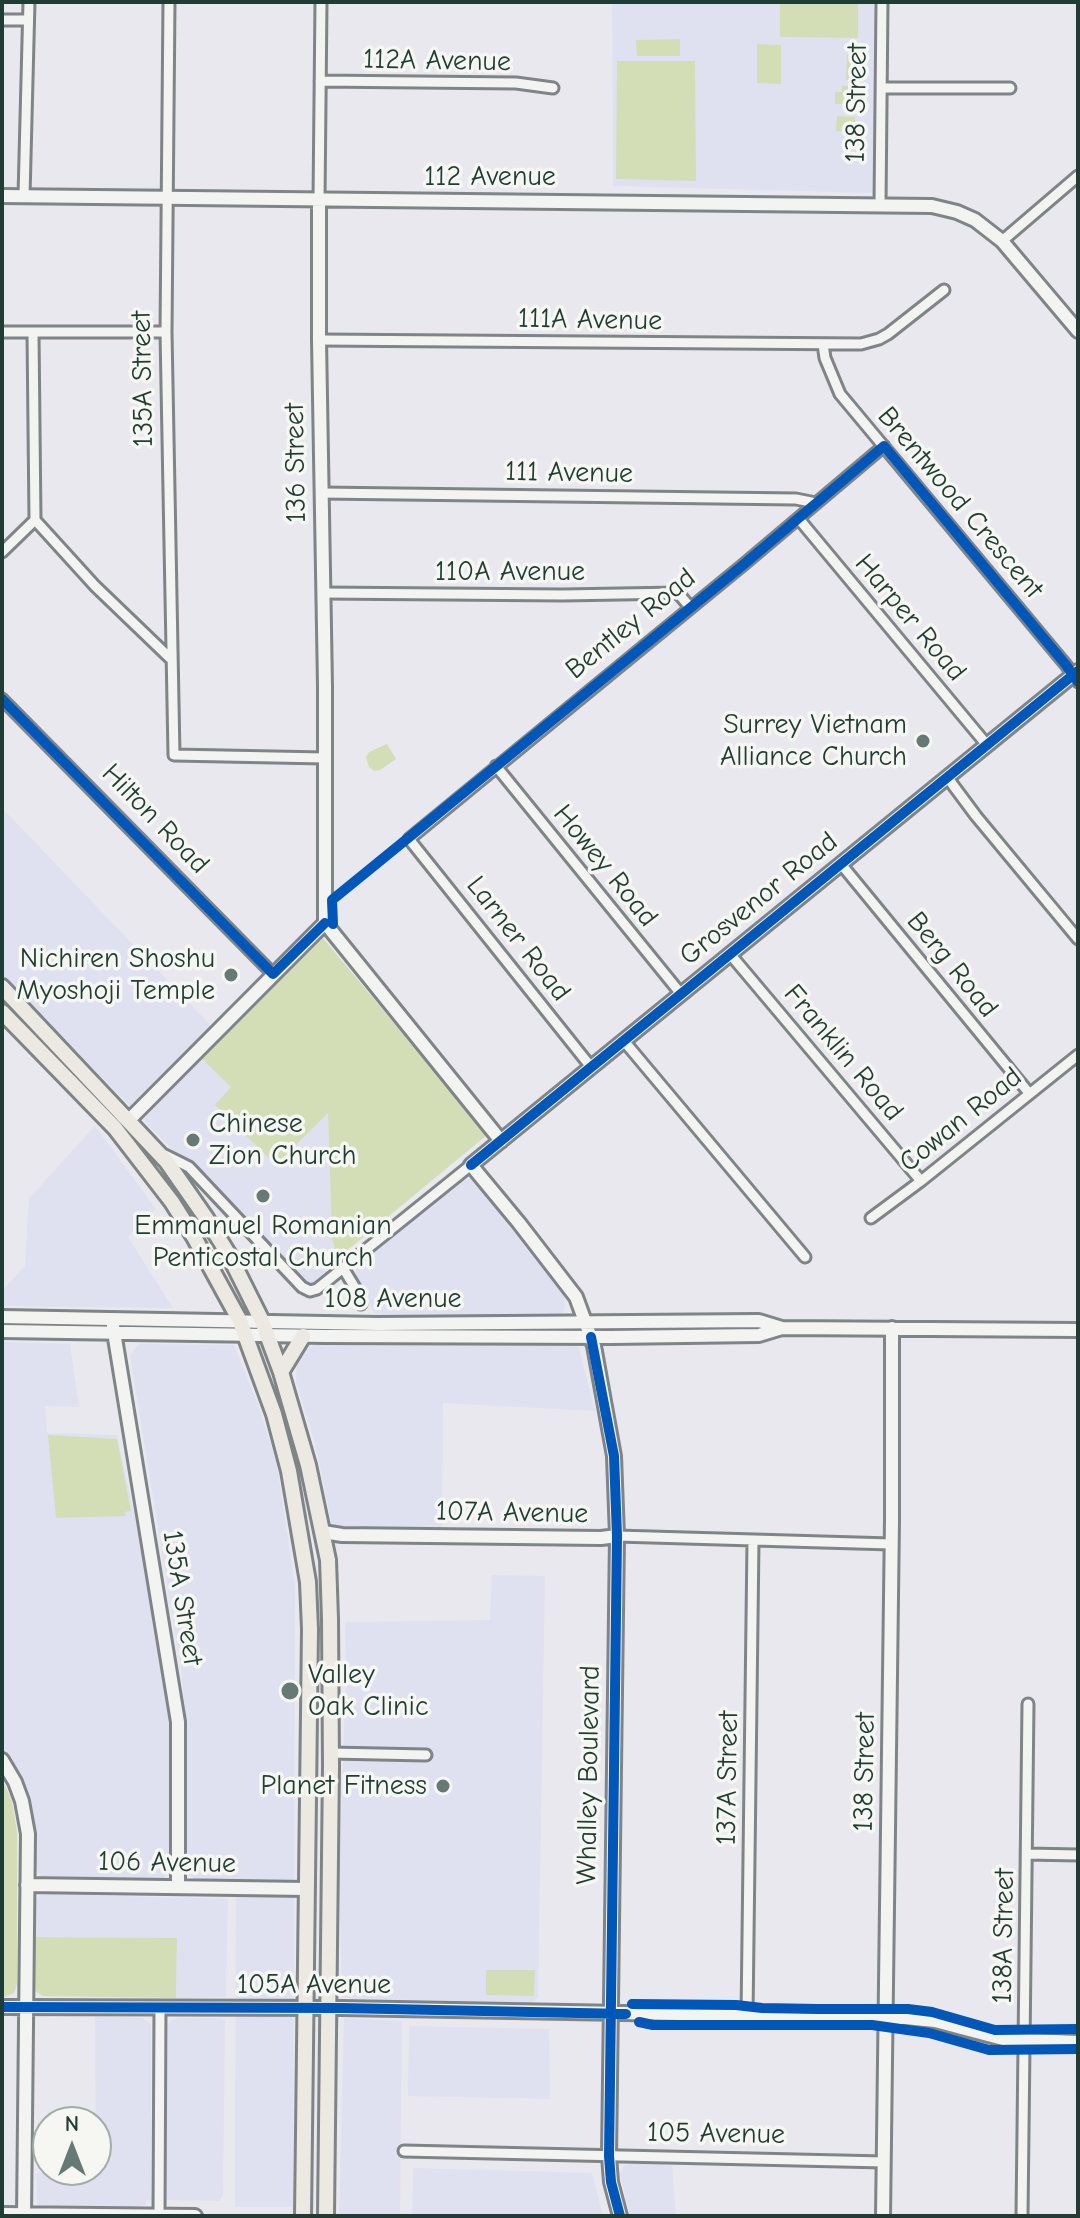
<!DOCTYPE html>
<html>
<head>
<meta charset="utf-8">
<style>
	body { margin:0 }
	#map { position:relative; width:1080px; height:2218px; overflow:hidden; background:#e8e8ee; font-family:"Comic Neue",sans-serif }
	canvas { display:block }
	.frame { position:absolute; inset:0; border:4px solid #1f3d34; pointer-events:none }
	.north { position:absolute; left:32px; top:2106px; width:80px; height:80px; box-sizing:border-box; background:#f6f6f2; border:2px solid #a0aca6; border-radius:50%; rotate:0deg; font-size:22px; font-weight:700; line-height:32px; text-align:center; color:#1f3d34 }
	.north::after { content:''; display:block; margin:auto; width:28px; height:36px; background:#657975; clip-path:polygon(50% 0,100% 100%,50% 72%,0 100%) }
</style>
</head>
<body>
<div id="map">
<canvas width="1080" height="2218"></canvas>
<div class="frame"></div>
<div class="north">N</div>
</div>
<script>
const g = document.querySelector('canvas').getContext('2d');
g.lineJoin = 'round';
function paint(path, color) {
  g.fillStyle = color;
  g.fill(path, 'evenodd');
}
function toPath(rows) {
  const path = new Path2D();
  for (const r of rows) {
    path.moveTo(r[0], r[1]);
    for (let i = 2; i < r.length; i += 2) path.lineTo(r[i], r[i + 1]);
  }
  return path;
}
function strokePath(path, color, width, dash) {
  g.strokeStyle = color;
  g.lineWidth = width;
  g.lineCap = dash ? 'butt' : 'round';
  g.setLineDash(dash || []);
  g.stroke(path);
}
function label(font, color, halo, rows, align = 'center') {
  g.font = font + ' "Comic Neue",sans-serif';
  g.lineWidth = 7;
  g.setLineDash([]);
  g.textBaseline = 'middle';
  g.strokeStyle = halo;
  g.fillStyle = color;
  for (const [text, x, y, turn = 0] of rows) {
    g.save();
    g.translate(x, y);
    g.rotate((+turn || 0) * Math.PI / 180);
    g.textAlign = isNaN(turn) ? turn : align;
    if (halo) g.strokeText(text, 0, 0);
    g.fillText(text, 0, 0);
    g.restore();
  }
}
const built = toPath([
	[612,2,874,2,874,193,613,186],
	[2,808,223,1038,202,1059,232,1087,277,1164,328,1112,332,1239,338,1258,315,1284,304,1284,2,975],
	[95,1126,156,1209,128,1237,173,1308,2,1306,2,1290,25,1266,29,1198],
	[473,1179,485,1189,549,1271,560,1287,565,1301,564,1311,560,1314,384,1319,379,1317,375,1314,356,1279,356,1268,462,1180],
	[2,1342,70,1344,79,1407,45,1406,47,1433,117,1435,138,1532,171,1724,170,1868,164,1878,48,1878,41,1876,35,1868,34,1827,30,1801,19,1775,2,1747],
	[570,1342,576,1344,579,1349,595,1411,443,1403,442,1528,332,1526,316,1447,296,1381,297,1361,305,1349,317,1344],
	[139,1344,234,1345,257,1402,277,1465,295,1587,293,2207,235,2207,236,1880,195,1879,189,1875,186,1870,186,1730,182,1675,130,1355],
	[492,1575,545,1576,538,1998,531,2003,342,1998,339,1874,346,1676,345,1622,490,1620],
	[44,1894,228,1899,226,1997,176,1998,177,1938,34,1937,35,1903,37,1897],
	[95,2017,142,2018,151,2024,151,2194,165,2193,168,2024,172,2020,178,2018,221,2018,225,2020,223,2195,219,2201,147,2200,146,2204,137,2208,37,2207,37,2173,94,2174,96,2170],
	[344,2018,402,2021,400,2216,339,2216],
	[409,2026,549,2029,550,2099,408,2096],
	[629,2164,672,2164,676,2216,630,2216,620,2174,623,2167],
	[413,2168,592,2173,603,2216,412,2216]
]);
const green = toPath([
	[780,2,858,2,858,38,780,37],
	[680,39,680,56,637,56,636,40],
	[757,44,781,45,781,84,757,83],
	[847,55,863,56,863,81,846,80],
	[617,61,695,61,696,181,616,179],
	[842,86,859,86,859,98,854,104,835,104,835,92,842,92],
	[837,116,855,117,855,131,836,131],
	[387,744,396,759,380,770,374,771,369,767,366,757,369,752],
	[323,938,487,1135,338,1258,332,1239,328,1113,276,1165,215,1105,231,1087,202,1059],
	[48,1435,117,1439,131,1511,125,1512,126,1516,56,1518],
	[2,1779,12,1801,17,1832,17,1984,14,1993,5,1997,2,1996],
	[34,1937,177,1938,176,1998,43,1996,36,1992,34,1986],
	[486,1970,535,1970,534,1996,486,1995]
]);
const street = toPath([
	[169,2,166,332,174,755,324,758],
	[2,20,28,20],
	[320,81,516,83,553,88],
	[882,88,1010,88],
	[24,196,29,2],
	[319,200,321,2],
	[880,204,882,2],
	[1002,241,1078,176],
	[2,332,166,332],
	[319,340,861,344,879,339,888,334,944,290],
	[823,344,825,358,840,394,1066,665,1078,682],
	[321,493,796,499,816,503],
	[799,519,987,745],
	[35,520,95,586,172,660],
	[2,552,35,520,33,333],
	[323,593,563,595,678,593,690,607],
	[2,699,273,974],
	[496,766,681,994],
	[947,777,976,816,1078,939],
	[841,864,1029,1093],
	[730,954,921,1181],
	[624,1041,805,1257],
	[591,1067,409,839,743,565,884,446],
	[165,1155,189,1167,302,1287,310,1291,317,1289,471,1165],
	[871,1218,921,1181,1078,1055],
	[343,1268,357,1291,361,1304],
	[617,1536,891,1544],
	[331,1753,426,1755],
	[1027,1854,1078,1855],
	[747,2016,753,1541],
	[404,2151,884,2162],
	[159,2215,160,2009],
	[1022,2216,1028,1704]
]);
const secondary = toPath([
	[2,196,932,206,957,212,975,220,1002,241,1078,331],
	[319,200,319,340,325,686,325,923],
	[325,923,501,1141],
	[129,1120,325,923],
	[2,1317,378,1324,759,1321,782,1328],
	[113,1326,178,1722,178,1887],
	[2,1331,325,1336,611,1337,759,1335,782,1328,1078,1330],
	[323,1532,342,1535,601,1538,617,1536],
	[2,1760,15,1782,22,1801,28,1834,24,2216],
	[27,1885,307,1889],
	[2,2007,341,2008,905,2018,935,2021,1003,2039,1078,2042],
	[2,2214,195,2216],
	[620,2216,611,2182,609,2156,617,1536,614,1456,594,1346,576,1297,519,1223,471,1165,1078,671],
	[883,2216,892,1520,892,1328]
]);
const primary = toPath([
	[2,987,167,1162,206,1218,229,1255,262,1321,281,1372,308,1465,328,1560,330,1619,331,1766,326,2216],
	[2,1012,115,1128,172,1202,194,1237,240,1321,274,1414,289,1471,308,1582,310,1629,303,2216],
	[281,1372,303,1336]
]);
const cycleway = toPath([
	[2,699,273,974,325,923],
	[333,924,332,900,743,565,884,446,1066,665,1078,682],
	[471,1165,1078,671],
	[591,1337,614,1456,617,1536,609,2156,611,2182,620,2216],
	[632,2004,736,2005,762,2008,817,2009,908,2009,932,2012,995,2030,1078,2029],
	[2,2007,341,2008,626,2014],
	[639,2022,653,2025,872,2025,929,2033,989,2050,1078,2049]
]);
const markers = [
	[923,741,8,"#657975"],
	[231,975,8,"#657975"],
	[193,1140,8,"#657975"],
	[263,1196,8,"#657975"],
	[290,1691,10,"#657975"],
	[443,1786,8,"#657975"]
];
const streetNames = [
	["112A Avenue",437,61,1],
	["138 Street",857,103,-89],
	["112 Avenue",490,177],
	["111A Avenue",590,320,1],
	["135A Street",143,379,-91],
	["136 Street",296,463,-91],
	["111 Avenue",569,473,1],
	["Brentwood Crescent",960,503,50],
	["110A Avenue",510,572],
	["Harper Road",910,618,50],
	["Bentley Road",631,624,-39],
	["Hilton Road",155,819,46],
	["Howey Road",605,866,51],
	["Grosvenor Road",759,899,-39],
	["Larner Road",518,939,52],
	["Berg Road",952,965,51],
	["Franklin Road",843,1053,50],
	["Cowan Road",961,1120,-39],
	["108 Avenue",393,1299],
	["107A Avenue",512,1513,1],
	["135A Street",182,1598,81],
	["138 Street",865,1772,-89],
	["Whalley Boulevard",589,1775,-89],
	["137A Street",728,1778,-89],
	["106 Avenue",167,1863,1],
	["138A Street",1004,1936,-89],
	["105A Avenue",314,1985],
	["105 Avenue",716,2134,1]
];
const poiNames = [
	["Surrey Vietnam",907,725],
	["Alliance Church",907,757],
	["Nichiren Shoshu",215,959],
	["Myoshoji Temple",215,991],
	["Chinese",209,1124,"left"],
	["Zion Church",209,1156,"left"],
	["Emmanuel Romanian",263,1226,"center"],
	["Penticostal Church",263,1258,"center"],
	["Valley",308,1675,"left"],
	["Oak Clinic",308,1707,"left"],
	["Planet Fitness",427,1786]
];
paint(built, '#dfe1f0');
paint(green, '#d3deb7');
strokePath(street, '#7f8486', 15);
strokePath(secondary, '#7f8486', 18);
strokePath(primary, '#7f8486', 20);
strokePath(street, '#f3f3f2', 9);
strokePath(secondary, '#f3f3f2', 12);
strokePath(primary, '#ece9e3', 14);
strokePath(cycleway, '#0057b8', 10);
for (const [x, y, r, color] of markers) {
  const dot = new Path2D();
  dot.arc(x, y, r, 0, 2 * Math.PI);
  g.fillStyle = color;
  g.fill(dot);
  strokePath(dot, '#f6f6f2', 3);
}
label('28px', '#1f3d34', '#f6f6f2', streetNames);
label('28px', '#1f3d34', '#f6f6f2', poiNames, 'right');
</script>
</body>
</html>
